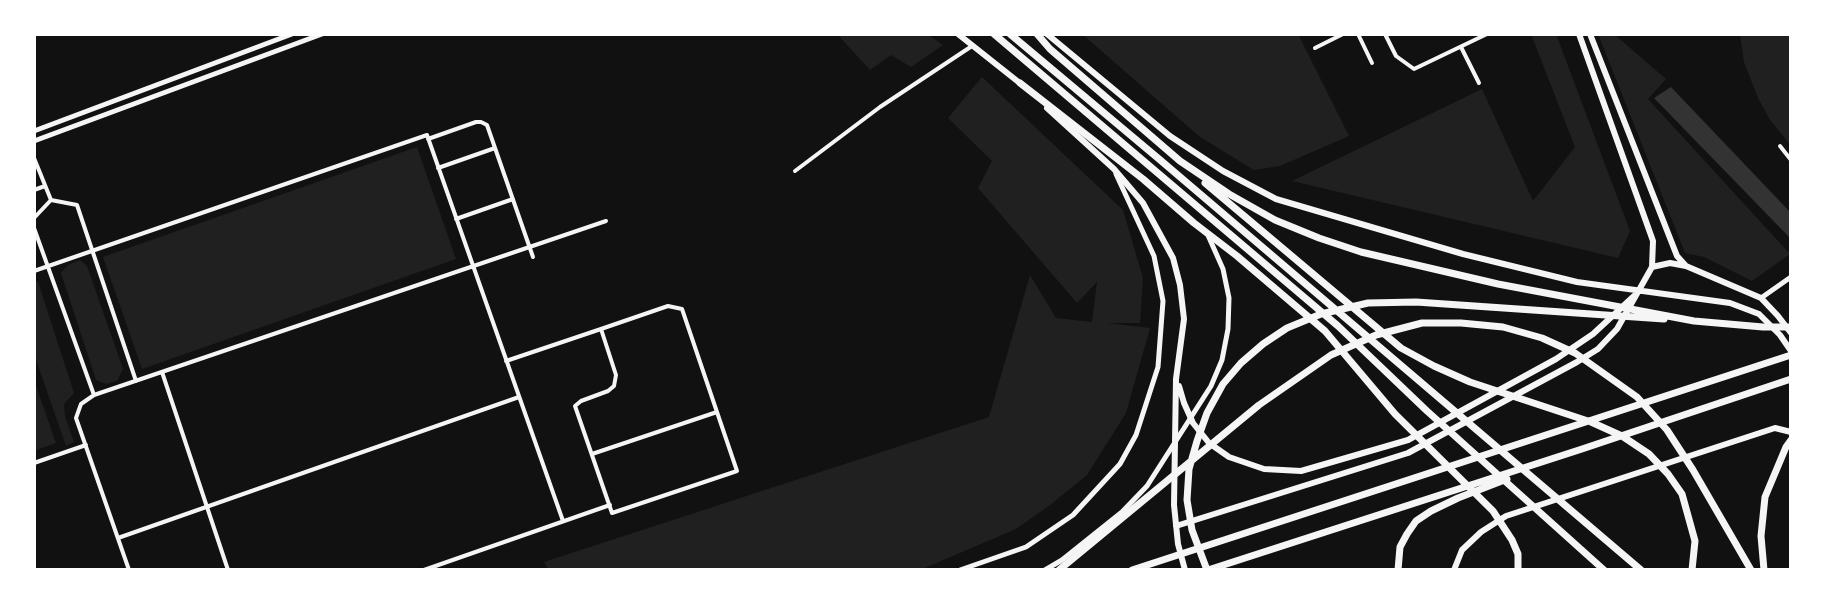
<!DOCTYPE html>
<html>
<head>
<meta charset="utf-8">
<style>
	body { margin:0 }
	#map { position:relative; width:1825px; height:604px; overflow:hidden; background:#111; font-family:"PT Sans",sans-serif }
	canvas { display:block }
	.frame { position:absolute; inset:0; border:36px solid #fff; pointer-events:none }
</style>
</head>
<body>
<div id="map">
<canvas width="1825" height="604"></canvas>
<div class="frame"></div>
</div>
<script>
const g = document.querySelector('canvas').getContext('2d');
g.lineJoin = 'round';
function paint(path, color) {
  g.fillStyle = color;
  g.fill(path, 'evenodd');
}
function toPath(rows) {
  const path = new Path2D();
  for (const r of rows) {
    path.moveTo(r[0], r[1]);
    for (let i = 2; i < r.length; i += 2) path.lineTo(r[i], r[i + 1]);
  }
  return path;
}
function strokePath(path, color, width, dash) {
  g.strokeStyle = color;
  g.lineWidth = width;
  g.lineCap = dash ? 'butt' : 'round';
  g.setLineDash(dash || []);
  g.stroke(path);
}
const green = toPath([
	[837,34,927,34,943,45,911,67,891,55,870,70],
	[1082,34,1298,34,1349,136,1280,166,1254,170,1200,137],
	[1531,34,1556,34,1630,231,1618,258,1292,181,1482,89,1533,201,1575,147],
	[1598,34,1614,34,1666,79,1648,99,1790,254,1752,281,1704,257,1685,253],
	[1740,34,1791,34,1791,146,1770,120,1758,98,1744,62],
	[982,77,1123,210,1143,278,1140,323,1107,323,1150,328,1126,413,1087,475,1050,505,1016,529,920,570,549,570,544,562,989,417,1030,275,1056,318,1092,322,1097,282,1077,303,978,188,992,161,948,118],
	[417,147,456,259,142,369,103,257],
	[80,260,87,266,123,369,117,381,106,384,96,380,61,273,68,265],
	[34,279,38,282,74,393,64,404,65,416,74,442,66,446,34,354],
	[34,380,56,443,34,451]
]);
const water = toPath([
	[1671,87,1791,213,1791,239,1654,98]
]);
const minor = toPath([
	[1358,34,1372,63],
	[1385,34,1396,56,1414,69,1487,34],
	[1461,47,1479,83],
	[1315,48,1343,34],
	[428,139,476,122,481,122,487,125,533,257],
	[1780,146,1791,160],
	[34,158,51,200],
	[438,168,495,148],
	[795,171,880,107,972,46],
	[34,190,45,186],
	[51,200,77,205,136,381],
	[34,218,51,200],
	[456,219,513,199],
	[34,228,94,395],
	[34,271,427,135,563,521],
	[506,361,601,329,668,306,682,309,737,471,612,513,575,406,581,401,608,391,614,386,616,375,601,329],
	[162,372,228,570],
	[592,454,717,412],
	[34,463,86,445],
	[118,538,519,397],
	[129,570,76,418,81,404,94,395,606,221],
	[424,570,610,505]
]);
const tertiary = toPath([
	[34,131,292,34],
	[34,141,322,34],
	[1761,298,1791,277],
	[960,570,1026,547,1073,515,1120,464,1136,435,1158,367,1163,301,1154,256,1116,174],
	[1045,570,1062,560,1122,512,1147,486,1211,386,1222,360,1228,329,1229,298,1223,269,1207,233]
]);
const primary = toPath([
	[958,34,1021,84],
	[1047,34,1170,136,1223,171,1276,199,1463,254,1577,282,1730,303,1759,314,1780,335,1791,351],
	[1590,34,1677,256,1686,266,1761,298,1778,316,1791,333],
	[1047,108,1114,169,1143,203,1173,258,1180,285,1184,319,1176,379,1174,505,1178,544,1185,570],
	[1652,267,1670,263,1686,266],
	[1179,386,1184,403,1193,423,1209,443,1229,457,1264,469,1301,471,1408,440,1556,359,1593,334,1634,296],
	[1176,526,1408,453,1577,362,1598,349,1617,329,1652,267,1653,241,1579,34],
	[1454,570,1462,550,1481,532,1506,516,1775,428,1791,432]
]);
const motorway = toPath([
	[994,34,1338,326,1427,411,1604,570],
	[1010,34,1159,159,1641,570],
	[1037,34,1050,49,1180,161,1229,194,1275,220,1319,238,1361,252,1498,284,1694,321,1763,327,1791,327],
	[1020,83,1143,179,1194,223,1237,256,1325,331,1395,414,1493,511,1512,540,1518,554,1518,570],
	[1205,183,1401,348,1434,366,1470,382,1591,422,1622,436,1649,454,1668,474,1682,494,1695,541,1692,570],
	[1059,570,1259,405,1331,355,1376,335,1422,323,1461,323,1503,327,1542,338,1575,353,1637,397,1667,430,1693,470,1751,570],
	[1132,570,1791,355],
	[1207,570,1192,530,1187,500,1189,469,1197,441,1207,413,1223,384,1241,363,1263,344,1287,328,1321,314,1368,303,1416,302,1664,319],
	[1208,570,1582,449,1791,379],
	[1398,570,1400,547,1407,534,1416,521,1431,511,1458,498,1507,479],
	[1764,570,1761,536,1765,497,1786,447,1791,440]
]);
paint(green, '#202020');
paint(water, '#333');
strokePath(minor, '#f5f5f5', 4);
strokePath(tertiary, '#f5f5f5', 5);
strokePath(primary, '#f5f5f5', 6);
strokePath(motorway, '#f5f5f5', 7);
</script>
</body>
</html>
